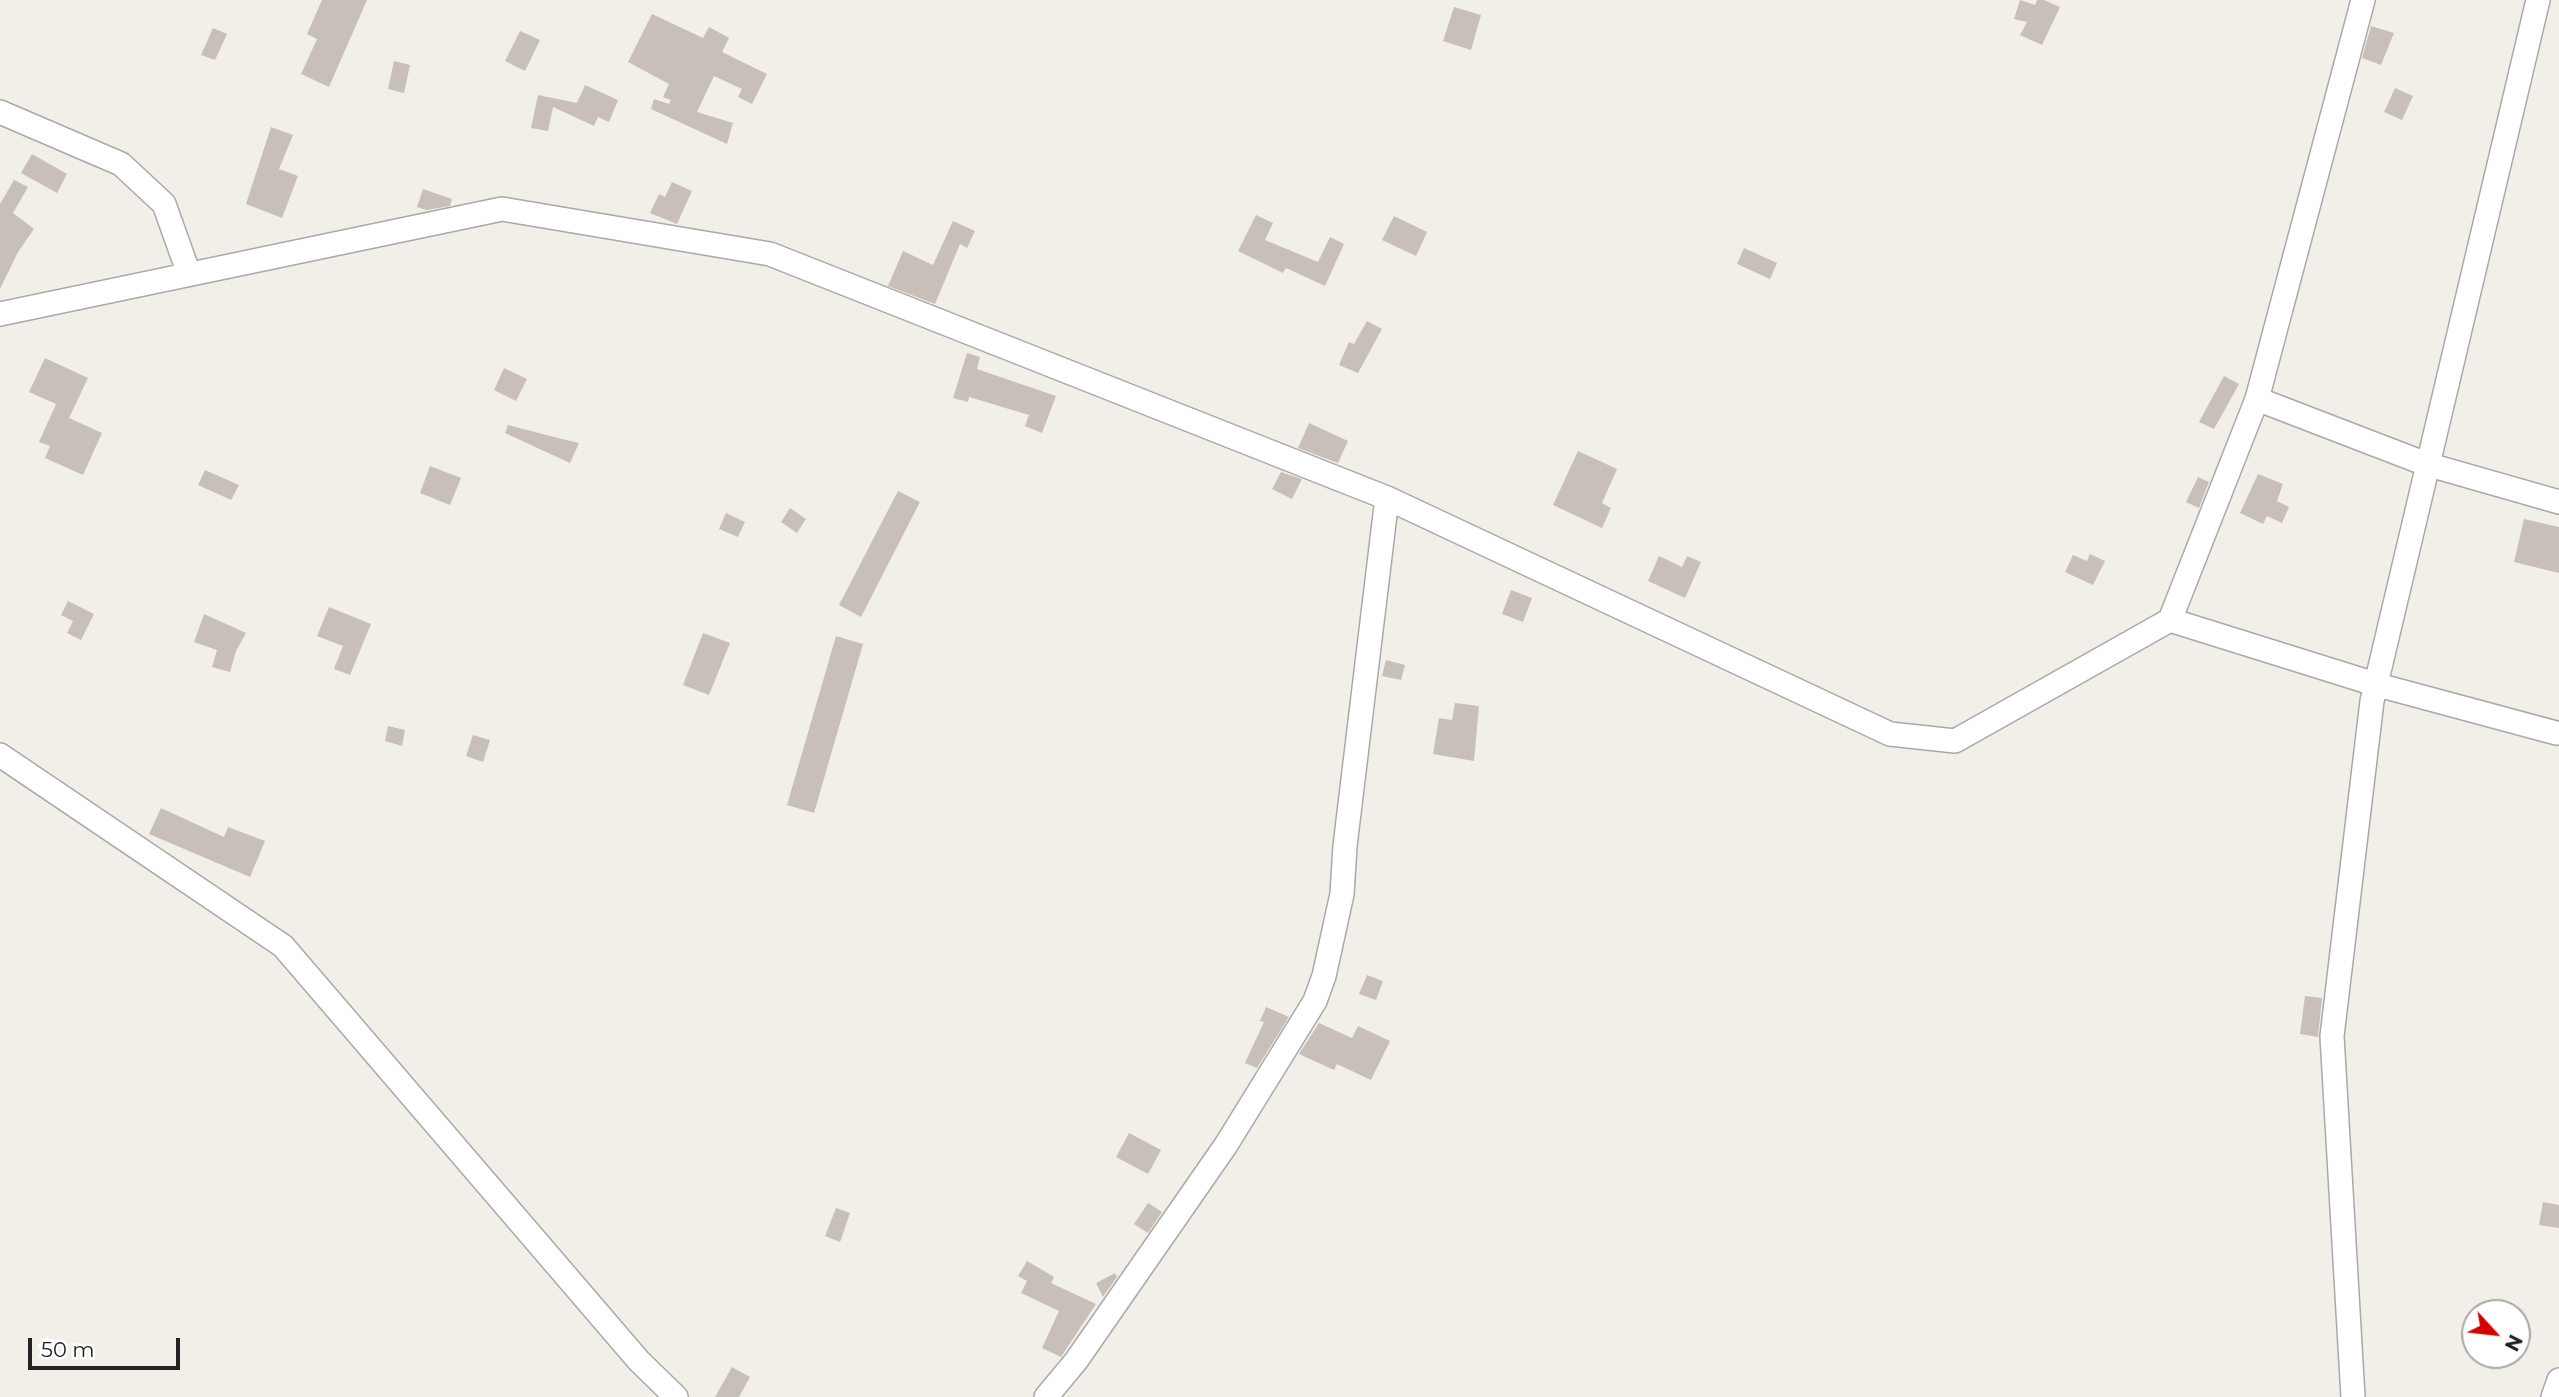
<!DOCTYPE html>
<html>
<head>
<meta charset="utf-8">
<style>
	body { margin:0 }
	#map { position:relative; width:2559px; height:1397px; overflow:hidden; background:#f2efe9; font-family:Montserrat,sans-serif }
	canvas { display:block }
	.north { position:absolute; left:2461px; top:1299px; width:70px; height:70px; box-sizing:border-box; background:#fff; border:2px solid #a7a7a7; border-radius:50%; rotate:117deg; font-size:19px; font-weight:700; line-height:28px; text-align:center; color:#222 }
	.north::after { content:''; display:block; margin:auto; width:24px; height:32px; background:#d40000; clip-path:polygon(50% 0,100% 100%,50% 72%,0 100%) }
	.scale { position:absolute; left:28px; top:1338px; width:152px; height:32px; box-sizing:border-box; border:4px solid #222; border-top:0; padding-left:9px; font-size:21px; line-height:24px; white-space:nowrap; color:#222; -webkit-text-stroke:5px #fff; paint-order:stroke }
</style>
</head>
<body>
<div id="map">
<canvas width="2559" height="1397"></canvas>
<div class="north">N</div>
<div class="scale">50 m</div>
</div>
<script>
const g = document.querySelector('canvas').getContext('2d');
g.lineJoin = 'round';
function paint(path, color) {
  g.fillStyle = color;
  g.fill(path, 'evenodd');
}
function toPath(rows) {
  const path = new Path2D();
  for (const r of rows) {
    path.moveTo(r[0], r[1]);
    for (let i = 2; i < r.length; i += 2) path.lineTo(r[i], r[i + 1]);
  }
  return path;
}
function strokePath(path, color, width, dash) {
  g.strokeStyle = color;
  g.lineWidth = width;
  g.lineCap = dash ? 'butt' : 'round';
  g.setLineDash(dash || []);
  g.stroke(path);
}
const building = toPath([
	[322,0,367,0,329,87,301,74,317,39,307,34],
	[2020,0,2035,5,2037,0,2044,0,2060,7,2042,45,2020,35,2027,22,2014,19],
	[1454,7,1481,15,1471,50,1443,41],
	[652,14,703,38,709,27,729,38,722,52,767,74,752,104,738,97,742,89,714,76,697,112,733,123,727,144,651,109,654,99,669,104,671,100,663,97,669,84,628,62],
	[2371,26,2394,33,2381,65,2362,58],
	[213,28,227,34,215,60,201,55],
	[520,31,540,40,525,71,505,61],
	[394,61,410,65,404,93,388,89],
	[585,85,618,100,609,122,598,117,594,126,553,107,548,131,531,128,538,95,577,103],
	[2395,88,2413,96,2402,120,2384,112],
	[271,127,293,135,279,169,298,176,282,218,246,204],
	[32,154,67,174,57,193,21,173],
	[14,180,28,187,13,213,34,229,18,252,0,289,0,204],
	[672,182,692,191,677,224,650,213,659,194,665,197],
	[423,189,452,199,450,206,427,210,417,207],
	[1256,215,1273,223,1265,240,1318,262,1330,237,1344,244,1325,286,1286,268,1283,273,1238,251],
	[1394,216,1427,232,1416,256,1382,240],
	[953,221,975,231,967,248,960,244,935,304,888,286,903,251,933,265],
	[1744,248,1777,263,1770,279,1737,264],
	[1367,321,1382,329,1358,373,1339,365,1349,342,1354,344],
	[967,353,980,357,977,369,1056,396,1042,433,1025,426,1029,415,969,397,968,402,953,398],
	[45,358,88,378,69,418,102,433,83,475,45,458,50,446,39,442,56,404,29,392],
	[504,368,527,379,516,401,494,390],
	[2224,376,2239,384,2214,429,2199,422],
	[1309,423,1348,441,1338,463,1298,448],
	[508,425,550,436,579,443,570,463,505,433],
	[1578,451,1617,469,1602,503,1611,508,1602,528,1553,505],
	[430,466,461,478,450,505,420,493],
	[205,470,239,485,231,500,198,485],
	[1281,472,1302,479,1292,499,1272,489],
	[2258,474,2283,484,2277,501,2289,507,2282,523,2267,516,2263,524,2240,513],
	[2198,477,2209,482,2199,508,2186,502],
	[898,491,920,502,861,617,839,605],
	[790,508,806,519,797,533,781,522],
	[726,513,745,522,738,537,719,529],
	[2524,519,2559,527,2559,573,2514,562],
	[2090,554,2105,561,2093,585,2065,572,2073,555,2087,561],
	[1659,556,1682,567,1687,556,1701,562,1685,598,1648,581],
	[1511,590,1532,598,1523,622,1502,614],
	[68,601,94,614,81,640,67,633,73,621,61,615],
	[329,607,371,624,350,675,334,669,343,646,317,636],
	[204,614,246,633,236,651,230,672,212,667,217,650,194,642],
	[703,633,730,643,709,695,683,685],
	[836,636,863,644,814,813,787,805],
	[1386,660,1405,665,1401,680,1382,676],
	[1455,703,1479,706,1474,761,1433,754,1439,718,1452,720],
	[388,726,405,730,402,746,385,741],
	[473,735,490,740,483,762,466,756],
	[161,808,224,837,228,827,265,841,250,877,149,834],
	[1367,975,1383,981,1376,1000,1359,994],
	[2305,996,2322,998,2318,1037,2300,1034],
	[1266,1007,1289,1017,1257,1068,1245,1063,1264,1022,1260,1021],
	[1319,1023,1352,1038,1358,1026,1390,1041,1371,1080,1337,1064,1334,1070,1299,1054],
	[1129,1133,1161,1150,1148,1174,1116,1157],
	[2543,1202,2559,1205,2559,1228,2539,1225],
	[1148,1203,1162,1212,1148,1233,1134,1224],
	[836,1208,850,1213,840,1242,825,1236],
	[1027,1261,1054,1277,1051,1283,1096,1304,1061,1357,1042,1348,1059,1311,1021,1293,1027,1281,1018,1276],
	[1115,1273,1117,1277,1103,1297,1096,1283],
	[732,1367,750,1377,739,1397,715,1397]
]);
const minor = toPath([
	[0,112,121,164,164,204,189,274],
	[0,314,502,209,770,254,1387,498,1890,734,1955,741,2170,620,2257,399,2426,464,2559,502],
	[2257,399,2363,0],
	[2170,620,2378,685,2556,733],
	[0,755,283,946,639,1361,676,1397],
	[1046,1397,1076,1361,1226,1145,1315,1001,1324,976,1342,894,1345,846,1387,498],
	[2353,1397,2332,1036,2372,701,2538,0],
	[2553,1397,2559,1380]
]);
paint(building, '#c7bfb8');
strokePath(minor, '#a9a9a9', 26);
strokePath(minor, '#fff', 23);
</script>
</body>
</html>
